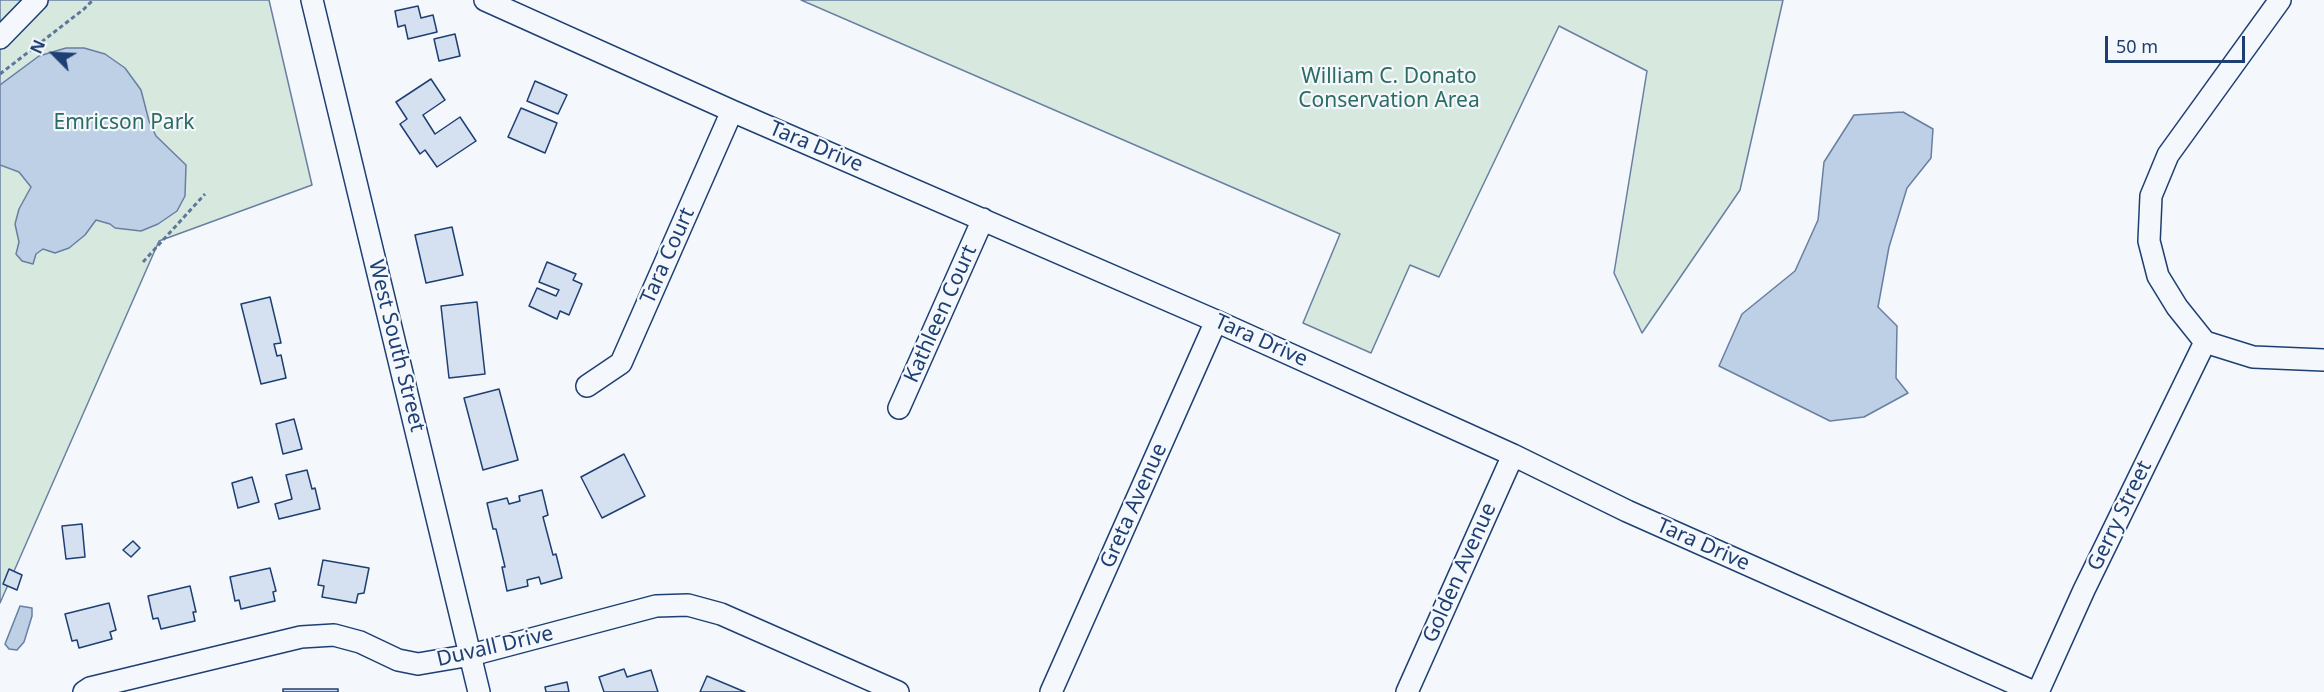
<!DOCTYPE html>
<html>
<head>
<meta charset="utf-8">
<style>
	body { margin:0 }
	#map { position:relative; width:2324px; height:692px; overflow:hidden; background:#f4f7fb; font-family:"Noto Sans",sans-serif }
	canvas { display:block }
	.north { position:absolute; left:24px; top:24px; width:60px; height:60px; -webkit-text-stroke:4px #f4f7fb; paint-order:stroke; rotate:294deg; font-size:16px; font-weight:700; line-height:24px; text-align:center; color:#1d3f73 }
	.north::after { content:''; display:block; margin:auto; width:21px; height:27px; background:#1d3f73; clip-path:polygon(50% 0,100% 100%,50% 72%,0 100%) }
	.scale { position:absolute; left:2105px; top:36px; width:140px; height:27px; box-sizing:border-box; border:3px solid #1d3f73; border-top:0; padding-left:8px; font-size:18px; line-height:21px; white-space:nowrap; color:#1d3f73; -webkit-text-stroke:4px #f4f7fb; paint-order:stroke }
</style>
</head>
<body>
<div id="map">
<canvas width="2324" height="692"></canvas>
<div class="north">N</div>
<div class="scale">50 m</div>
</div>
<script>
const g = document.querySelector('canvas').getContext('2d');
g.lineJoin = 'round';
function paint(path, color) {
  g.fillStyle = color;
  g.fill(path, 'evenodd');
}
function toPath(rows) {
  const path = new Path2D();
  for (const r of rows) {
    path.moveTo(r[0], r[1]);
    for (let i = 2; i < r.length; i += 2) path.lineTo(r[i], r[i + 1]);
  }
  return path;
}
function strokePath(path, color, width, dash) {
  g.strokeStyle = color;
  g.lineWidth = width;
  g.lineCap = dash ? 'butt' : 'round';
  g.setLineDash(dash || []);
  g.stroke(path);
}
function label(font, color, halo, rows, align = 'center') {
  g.font = font + ' "Noto Sans",sans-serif';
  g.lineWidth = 4.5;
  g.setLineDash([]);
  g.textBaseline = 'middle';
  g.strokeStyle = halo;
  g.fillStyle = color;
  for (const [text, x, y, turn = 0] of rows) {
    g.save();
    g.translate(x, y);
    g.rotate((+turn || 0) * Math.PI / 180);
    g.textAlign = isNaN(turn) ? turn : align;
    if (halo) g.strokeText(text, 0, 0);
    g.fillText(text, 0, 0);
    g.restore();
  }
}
const green = toPath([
	[0,0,269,0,312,185,159,241,0,603,0,0],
	[801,0,1783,0,1740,190,1642,333,1614,273,1647,71,1559,26,1439,277,1410,265,1371,353,1303,323,1340,234,801,0]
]);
const water = toPath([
	[66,48,84,48,105,54,125,68,141,90,149,121,156,136,186,165,185,196,177,211,158,224,141,231,115,228,110,224,96,220,85,235,69,248,55,253,43,249,36,254,33,264,22,261,16,254,19,242,15,224,19,209,31,187,19,172,0,165,0,85,39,56,66,48],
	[1903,112,1933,129,1931,158,1907,188,1889,247,1878,307,1897,326,1896,378,1908,393,1864,417,1830,421,1719,366,1742,314,1795,271,1818,220,1824,162,1854,115,1903,112],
	[20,606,32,608,32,616,24,642,17,650,9,649,5,644,20,606]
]);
const building = toPath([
	[418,6,421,18,433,15,437,32,408,39,405,25,398,27,395,11,418,6],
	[455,34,460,56,439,61,434,39,455,34],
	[431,79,445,100,423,115,435,134,460,117,476,141,437,167,425,150,420,154,400,124,407,119,396,102,431,79],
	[535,81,567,95,558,114,527,101,535,81],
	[521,108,557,123,545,153,508,137,521,108],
	[452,227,463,275,426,283,415,235,452,227],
	[547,262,576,274,573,280,582,284,569,315,560,311,557,319,529,306,537,288,556,296,559,290,539,282,547,262],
	[270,297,281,343,274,344,277,356,281,355,286,378,261,384,241,304,270,297],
	[477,302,485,374,449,378,441,306,477,302],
	[499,389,518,460,483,470,464,398,499,389],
	[294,419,302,449,283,454,276,424,294,419],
	[624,454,645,496,602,518,581,477,624,454],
	[307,470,312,489,315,488,320,509,279,519,275,504,292,499,286,475,307,470],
	[252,477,259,502,238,508,232,483,252,477],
	[542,490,548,515,543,517,553,555,556,554,562,578,541,584,539,577,527,580,528,586,507,591,502,567,505,567,496,529,493,529,487,503,507,498,509,504,520,501,519,496,542,490],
	[82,524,85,557,66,559,62,526,82,524],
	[133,541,140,548,131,557,123,550,133,541],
	[323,560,369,568,364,593,358,594,356,603,322,597,324,586,318,585,323,560],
	[270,568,276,591,273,592,275,601,241,609,239,600,235,601,230,577,270,568],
	[9,569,22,575,17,590,3,584,9,569],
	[190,586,196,612,193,612,195,621,161,629,158,618,153,619,148,596,190,586],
	[109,603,116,630,110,632,112,639,79,648,77,640,72,641,65,614,109,603],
	[624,669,627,677,651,670,658,692,604,692,599,677,624,669],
	[707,676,745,692,700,692,707,676],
	[567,682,569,692,546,692,545,687,567,682],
	[283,689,338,689,338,692,283,692,283,689]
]);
const path = toPath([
	[0,74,84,9,93,0],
	[143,262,205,194]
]);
const minor = toPath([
	[312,0,479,692],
	[485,0,732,111,1216,321,1513,455,1627,511,2034,692],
	[2280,0,2168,155,2151,196,2149,241,2158,276,2177,307,2205,342,2253,357,2324,360],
	[0,38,37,0],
	[587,386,621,363,732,111],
	[899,408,983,219],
	[84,692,90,688,301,637,334,635,360,642,398,660,418,664,471,655,656,606,688,605,721,614,898,692],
	[1051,692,1216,321],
	[1407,692,1513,455],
	[2038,692,2084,590,2205,342]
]);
const parkNames = [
	["William C. Donato",1389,77],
	["Conservation Area",1389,101],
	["Emricson Park",124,123]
];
const streetNames = [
	["Tara Drive",816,147,23],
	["Tara Court",668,256,-66],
	["Kathleen Court",941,314,-66],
	["Tara Drive",1261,341,24],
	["West South Street",396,346,76],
	["Greta Avenue",1134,506,-66],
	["Gerry Street",2120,516,-64],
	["Tara Drive",1703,545,24],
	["Golden Avenue",1460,573,-66],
	["Duvall Drive",495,647,-13]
];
paint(green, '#d7e8df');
strokePath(green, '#687fa3', 1.5);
paint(water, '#bed0e5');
strokePath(water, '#687fa3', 1.5);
paint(building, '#d5e0f0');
strokePath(building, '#1d3f73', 1.5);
strokePath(minor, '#1d3f73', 24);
strokePath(path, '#5e769c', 3, [4.5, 3]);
strokePath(minor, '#f4f7fb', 21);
label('21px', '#2c6c60', '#f4f7fb', parkNames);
label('21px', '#1d3f73', '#f4f7fb', streetNames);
</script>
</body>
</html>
